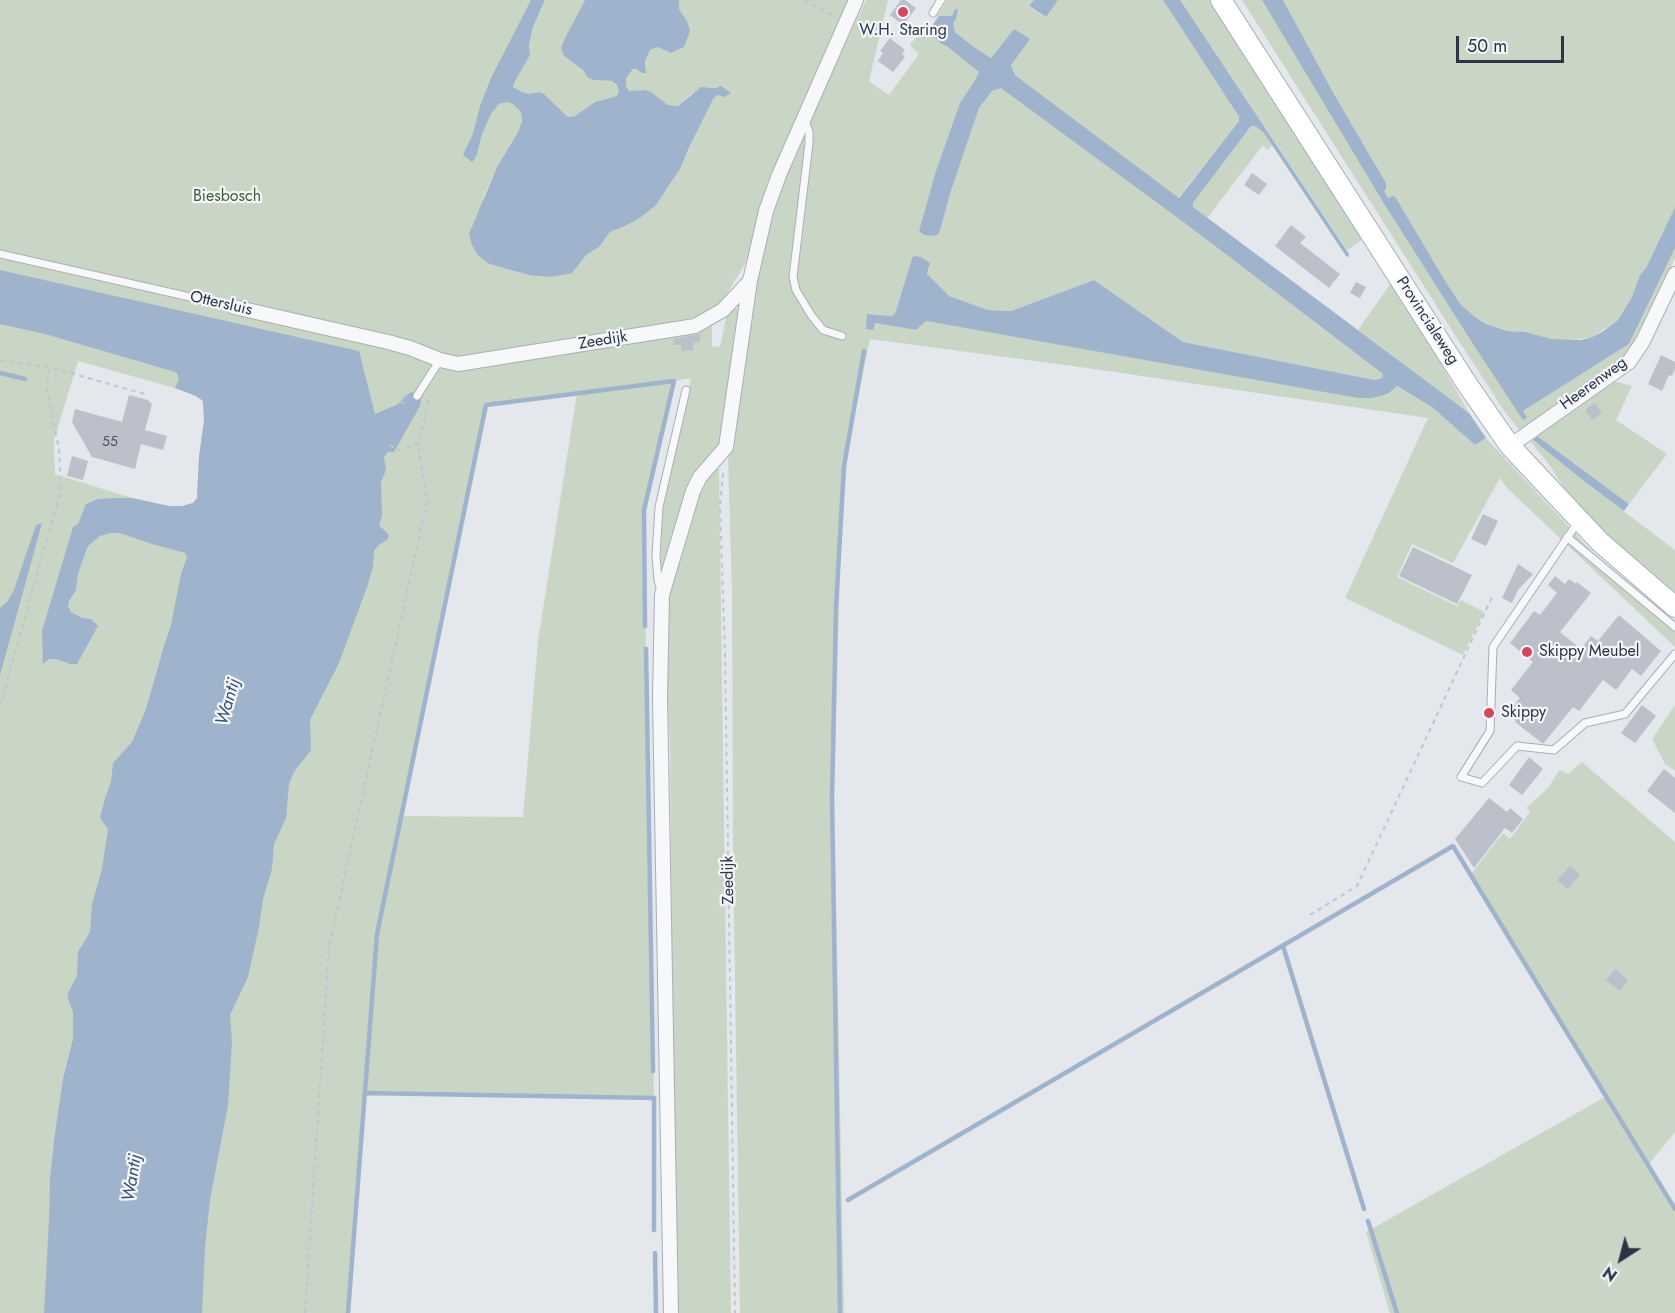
<!DOCTYPE html>
<html>
<head>
<meta charset="utf-8">
<style>
	body { margin:0 }
	#map { position:relative; width:1675px; height:1313px; overflow:hidden; background:#e4e7ec; font-family:Jost,sans-serif }
	canvas { display:block }
	.north { position:absolute; left:1591px; top:1229px; width:60px; height:60px; -webkit-text-stroke:4px #f4f6f9; paint-order:stroke; rotate:216deg; font-size:16px; font-weight:700; line-height:24px; text-align:center; color:#2b3445 }
	.north::after { content:''; display:block; margin:auto; width:21px; height:27px; background:#2b3445; clip-path:polygon(50% 0,100% 100%,50% 72%,0 100%) }
	.scale { position:absolute; left:1456px; top:36px; width:108px; height:27px; box-sizing:border-box; border:3px solid #2b3445; border-top:0; padding-left:8px; font-size:18px; line-height:21px; white-space:nowrap; color:#2b3445; -webkit-text-stroke:4px #f4f6f9; paint-order:stroke }
</style>
</head>
<body>
<div id="map">
<canvas width="1675" height="1313"></canvas>
<div class="north">N</div>
<div class="scale">50 m</div>
</div>
<script>
const g = document.querySelector('canvas').getContext('2d');
g.lineJoin = 'round';
function paint(path, color) {
  g.fillStyle = color;
  g.fill(path, 'evenodd');
}
function toPath(rows) {
  const path = new Path2D();
  for (const r of rows) {
    path.moveTo(r[0], r[1]);
    for (let i = 2; i < r.length; i += 2) path.lineTo(r[i], r[i + 1]);
  }
  return path;
}
function strokePath(path, color, width, dash) {
  g.strokeStyle = color;
  g.lineWidth = width;
  g.lineCap = dash ? 'butt' : 'round';
  g.setLineDash(dash || []);
  g.stroke(path);
}
function label(font, color, halo, rows, align = 'center') {
  g.font = font + ' Jost,sans-serif';
  g.lineWidth = 4.5;
  g.setLineDash([]);
  g.textBaseline = 'middle';
  g.strokeStyle = halo;
  g.fillStyle = color;
  for (const [text, x, y, turn = 0] of rows) {
    g.save();
    g.translate(x, y);
    g.rotate((+turn || 0) * Math.PI / 180);
    g.textAlign = isNaN(turn) ? turn : align;
    if (halo) g.strokeText(text, 0, 0);
    g.fillText(text, 0, 0);
    g.restore();
  }
}
const green = toPath([
	[0,0,532,0,503,55,476,157,482,134,491,114,499,104,508,102,514,105,521,112,522,121,518,132,497,167,483,198,489,264,529,275,586,255,599,247,610,232,627,225,658,202,680,169,707,110,713,99,718,95,716,88,707,87,691,94,678,106,668,105,651,92,645,90,629,91,626,86,626,78,633,69,636,69,642,73,646,69,645,61,650,50,656,47,671,53,687,21,679,9,679,0,851,0,766,198,745,264,722,302,710,311,697,317,664,324,462,359,420,347,434,363,656,337,712,326,712,346,720,347,727,313,734,308,740,309,722,437,662,578,660,534,663,506,691,378,674,381,644,510,644,536,654,1098,365,1093,348,1313,0,1313],
	[78,361,175,388,196,396,203,401,204,420,199,457,197,498,193,503,182,506,169,506,132,498,55,474,54,440],
	[577,393,538,641,523,817,402,816,486,405],
	[545,0,585,0,567,34,564,56,583,70,588,78,594,80,612,81,617,85,619,91,617,96,595,102,575,116,568,117,544,94,540,92,529,94,522,92,513,88,514,83,530,55,529,45,533,27],
	[866,0,888,0,869,81,889,95,919,54,910,45,923,29,928,31,939,43,948,47,979,72,975,80,960,103,919,231,924,235,934,236,939,234,951,191,979,108,992,91,1001,87,1194,230,1383,374,1382,378,1375,380,1183,342,1094,280,1011,311,988,310,949,296,927,274,930,266,912,258,895,314,891,316,867,314,875,323,916,330,925,321,1388,395,1396,386,1433,408,1475,445,1486,438,1594,554,1675,621,1675,647,1506,487,1500,478,1453,563,1412,544,1397,577,1457,606,1461,600,1484,612,1463,655,1345,598,1428,418,1087,368,870,339,849,441,841,528,834,797,844,1313,740,1313,733,849,732,593,728,460,740,371,763,242,773,205,803,134],
	[947,0,1034,0,1029,7,1045,17,1058,0,1163,0,1234,109,1239,116,1239,121,1178,198,1015,75,1011,65,1017,55,1014,29,991,58,974,47,955,32,953,23,953,12,952,16,939,16,935,19],
	[1180,0,1211,0,1363,239,1347,250],
	[1242,0,1262,0,1384,201,1523,411,1629,344,1675,248,1675,258,1627,361,1522,433,1505,412,1455,335],
	[1283,0,1675,0,1675,207,1646,268,1640,275,1631,299,1618,320,1592,337,1570,340,1552,339,1525,332,1507,331,1486,324,1468,312,1461,305,1444,279,1396,198,1388,198,1384,191,1374,162,1334,94],
	[1251,126,1255,126,1263,132,1272,145,1267,150,1263,145,1207,218,1193,207,1193,203],
	[1391,283,1424,334,1469,413,1358,330],
	[1614,381,1632,386,1616,420,1667,454,1629,504,1537,436],
	[1533,440,1585,482,1675,550,1675,597,1576,508,1551,467,1530,441],
	[714,467,719,469,731,1313,675,1313,670,746,664,626,665,604,693,502],
	[1675,705,1675,771,1665,764,1652,739],
	[1582,762,1675,842,1675,1132,1647,1166,1675,1213,1675,1313,1390,1313,1366,1232,1605,1097,1471,874,1503,833,1510,839,1530,812,1526,808,1547,789,1560,770,1568,774]
]);
const water = toPath([
	[531,0,545,0,533,27,529,45,530,55,514,83,513,87,522,92,529,94,540,92,544,94,568,117,575,116,595,102,617,96,619,91,617,85,612,81,594,80,588,78,583,70,564,56,561,48,567,34,585,0,679,0,679,9,687,21,690,31,684,47,671,53,657,47,650,50,645,61,646,73,642,73,636,69,633,69,626,78,626,86,629,91,645,90,651,92,668,105,678,106,701,87,716,88,721,86,731,93,725,97,718,95,713,99,689,148,680,169,656,205,641,217,627,225,610,232,599,247,586,255,572,273,550,277,529,275,489,264,478,255,472,245,469,234,497,167,518,132,522,121,521,112,514,105,508,102,499,104,491,114,482,134,476,157,472,162,463,155,473,134,480,106,491,78],
	[1034,0,1058,0,1046,17,1029,6],
	[1163,0,1180,0,1349,254,1348,257,1346,256,1272,145,1263,132,1255,126,1251,126,1193,203,1193,207,1469,413,1486,438,1475,445,1433,408,1397,386,1388,394,1371,398,1358,398,926,321,916,330,875,323,873,330,866,329,867,314,891,316,895,314,912,258,914,256,921,257,930,263,927,274,949,296,988,310,1011,311,1094,280,1183,342,1375,380,1382,378,1383,374,1194,230,1001,88,992,91,979,108,951,191,939,234,934,236,924,235,919,231,936,171,960,103,975,80,979,72,948,47,940,43,928,31,939,16,952,16,955,9,958,9,956,19,953,23,955,32,974,47,991,58,1014,29,1030,39,1011,65,1015,75,1179,198,1239,121,1239,116,1234,109],
	[1262,0,1283,0,1334,94,1386,183,1386,189,1384,191,1388,198,1393,196,1396,198,1444,279,1461,305,1475,317,1486,324,1507,331,1525,332,1552,339,1581,340,1592,337,1602,332,1618,320,1631,299,1640,275,1646,268,1675,207,1675,248,1629,344,1523,411,1527,418,1523,420,1475,347,1383,202],
	[0,270,359,351,375,414,398,404,408,394,412,392,416,394,421,400,420,406,394,452,388,452,384,457,386,470,381,482,382,516,379,525,389,535,387,540,379,545,374,551,373,567,367,587,339,663,310,720,311,750,294,772,289,784,286,818,274,844,272,869,263,899,259,927,248,977,230,1015,232,1042,228,1105,210,1200,205,1248,202,1313,44,1313,49,1220,50,1179,55,1133,63,1079,73,1039,73,1012,68,998,68,993,77,976,78,952,90,932,92,904,102,869,108,829,100,818,105,798,111,782,113,763,132,742,146,709,164,646,171,625,181,574,187,557,185,553,155,545,120,533,110,533,100,536,88,546,78,573,76,590,69,601,68,606,71,612,82,618,91,619,98,626,77,664,70,664,56,659,49,659,43,664,42,631,73,527,78,524,86,504,97,499,116,498,132,498,169,506,182,506,193,503,197,498,199,457,204,420,203,401,196,396,175,388,179,379,177,373,172,371,45,334,0,324],
	[1537,436,1629,504,1624,511,1585,482,1533,440],
	[42,523,15,621,0,675,0,608,7,602,14,590,36,525]
]);
const stream = toPath([
	[0,373,25,379],
	[646,649,653,1071],
	[1283,946,1364,1209],
	[365,1093,654,1098,654,1230],
	[848,1200,1453,846,1675,1209],
	[1368,1221,1397,1313],
	[655,1253,656,1313],
	[348,1313,377,934,486,405,674,381,644,510,645,626],
	[840,1313,832,798,836,607,844,466,864,351]
]);
const building = toPath([
	[901,0,905,0,916,8,903,25,890,15],
	[890,38,905,50,902,54,905,57,893,72,878,61,883,53,880,51],
	[1252,173,1267,184,1259,195,1244,185],
	[1291,225,1306,237,1300,243,1340,274,1329,288,1275,246],
	[1356,282,1366,287,1360,298,1350,293],
	[700,334,700,342,693,343,693,350,681,351,681,345,674,345,673,339],
	[1661,355,1675,362,1675,369,1672,376,1669,375,1662,391,1648,384],
	[129,395,148,400,152,404,145,430,167,436,163,450,141,444,135,469,92,457,72,422,75,409,122,422],
	[1595,403,1602,413,1592,420,1585,410],
	[72,456,88,461,83,480,67,476],
	[1483,514,1498,521,1486,546,1471,539],
	[1413,547,1472,575,1457,604,1399,576],
	[1518,564,1533,574,1518,590,1512,603,1502,598],
	[1555,576,1565,584,1569,579,1576,584,1577,582,1591,593,1560,632,1581,649,1591,636,1598,641,1619,615,1661,651,1641,676,1632,669,1616,690,1603,680,1579,711,1573,707,1544,743,1542,743,1515,722,1516,720,1513,718,1516,713,1511,709,1520,698,1511,690,1533,662,1510,643,1534,611,1540,615,1557,593,1548,585],
	[1642,705,1656,716,1635,743,1621,733],
	[1529,757,1543,769,1522,795,1509,785],
	[1664,769,1675,778,1675,813,1647,791],
	[1489,798,1507,812,1510,808,1523,819,1512,833,1505,828,1474,868,1455,839],
	[1570,866,1580,875,1568,889,1557,880],
	[1615,969,1628,980,1620,991,1606,980]
]);
const path = toPath([
	[804,0,833,15],
	[0,360,49,367,145,394],
	[404,404,400,401,405,395],
	[390,445,398,450,419,444,429,398],
	[723,473,720,506,725,655,735,1313],
	[0,706,61,490,59,449,47,390,49,367],
	[1310,915,1357,886,1492,597],
	[305,1313,329,947,427,502,418,444]
]);
const lane = toPath([
	[933,13,941,0],
	[805,121,809,132,809,143,793,277,796,290,811,315,823,330,842,336],
	[0,254,234,307],
	[417,396,440,360],
	[1578,522,1493,647,1490,731,1461,777,1482,783,1517,746,1554,750,1585,723,1625,714,1675,654],
	[1567,537,1675,627],
	[661,591,658,580,656,555,659,507,686,390]
]);
const street = toPath([
	[234,307,388,342,410,348,440,360,458,364,695,326,723,310,750,281],
	[1510,446,1629,362,1643,341,1675,274],
	[671,1313,660,697,662,595,693,491,700,477,726,447,750,281,766,211,779,175,856,0]
]);
const secondary = toPath([
	[1221,0,1467,384,1510,446,1600,542,1675,607]
]);
const markers = [
	[903,12,6,"#d1495b"],
	[1527,652,6,"#d1495b"],
	[1489,713,6,"#d1495b"]
];
const numberNames = [
	["55",110,443]
];
const poiNames = [
	["W.H. Staring",903,31,"center"],
	["Skippy Meubel",1539,652],
	["Skippy",1501,713]
];
const parkNames = [
	["Biesbosch",227,197]
];
const streetNames = [
	["Ottersluis",221,304,13],
	["Provincialeweg",1427,321,57],
	["Zeedijk",603,341,-9],
	["Heerenweg",1594,384,-36],
	["Zeedijk",729,880,-91]
];
const waterNames = [
	["Wantij",229,702,-74],
	["Wantij",133,1178,-81]
];
paint(green, '#c9d6c5');
paint(water, '#9fb4cc');
strokePath(stream, '#9fb4cc', 4.5);
paint(building, '#bbc0ca');
strokePath(lane, '#a9aeb7', 9);
strokePath(street, '#a9aeb7', 16);
strokePath(secondary, '#a9aeb7', 22);
strokePath(path, '#c2c5cb', 2, [4.5, 4.5]);
strokePath(lane, '#f7f8fa', 7);
strokePath(street, '#f7f8fa', 14);
strokePath(secondary, '#fff', 20);
for (const [x, y, r, color] of markers) {
  const dot = new Path2D();
  dot.arc(x, y, r, 0, 2 * Math.PI);
  g.fillStyle = color;
  g.fill(dot);
  strokePath(dot, '#f4f6f9', 2);
}
label('14px', '#4f5766', null, numberNames);
label('16px', '#2b3445', '#f4f6f9', poiNames, 'left');
label('16px', '#3f6138', '#f4f6f9', parkNames);
label('16px', '#2b3445', '#f4f6f9', streetNames);
label('italic 18px', '#34527a', '#f4f6f9', waterNames);
</script>
</body>
</html>
